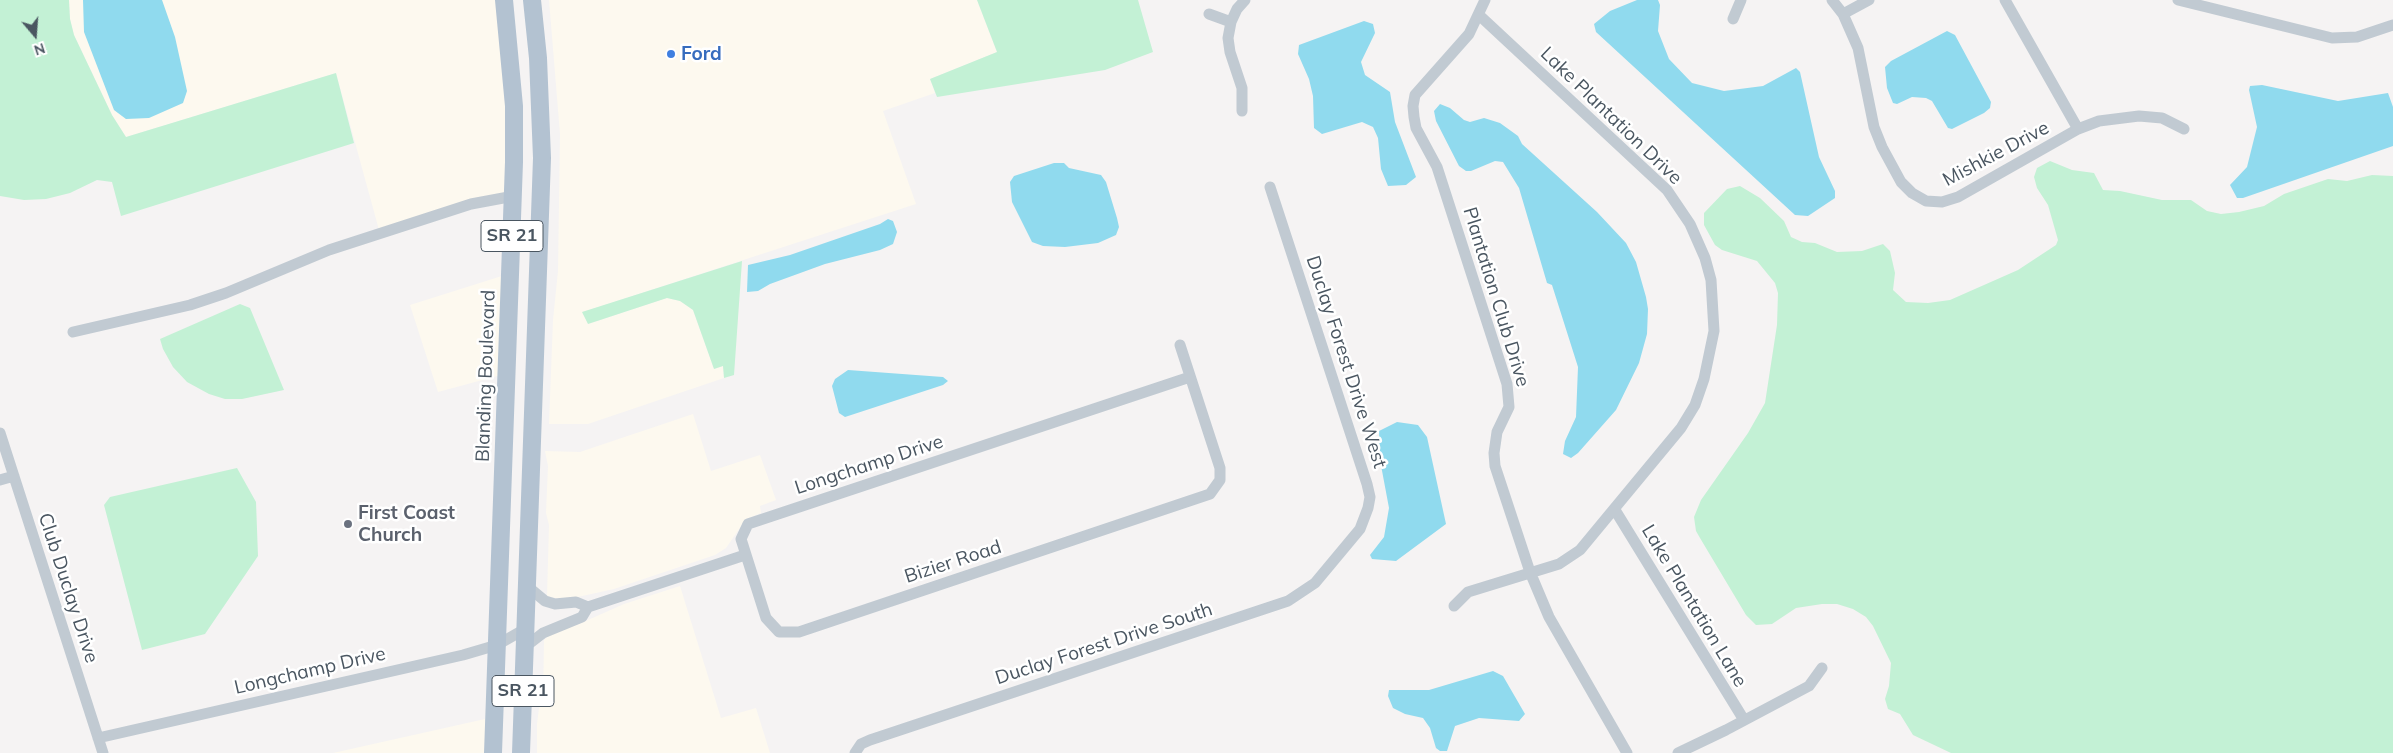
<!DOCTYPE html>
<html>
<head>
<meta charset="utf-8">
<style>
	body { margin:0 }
	#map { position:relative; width:2393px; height:753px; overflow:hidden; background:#f5f3f3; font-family:Mulish,sans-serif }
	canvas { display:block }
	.north { position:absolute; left:10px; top:10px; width:50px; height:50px; -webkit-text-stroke:4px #fff; paint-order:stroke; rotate:162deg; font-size:14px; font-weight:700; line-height:20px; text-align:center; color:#4a5661 }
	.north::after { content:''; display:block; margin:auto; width:18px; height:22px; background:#4a5661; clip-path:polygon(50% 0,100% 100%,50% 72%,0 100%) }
</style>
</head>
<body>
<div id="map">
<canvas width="2393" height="753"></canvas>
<div class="north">N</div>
</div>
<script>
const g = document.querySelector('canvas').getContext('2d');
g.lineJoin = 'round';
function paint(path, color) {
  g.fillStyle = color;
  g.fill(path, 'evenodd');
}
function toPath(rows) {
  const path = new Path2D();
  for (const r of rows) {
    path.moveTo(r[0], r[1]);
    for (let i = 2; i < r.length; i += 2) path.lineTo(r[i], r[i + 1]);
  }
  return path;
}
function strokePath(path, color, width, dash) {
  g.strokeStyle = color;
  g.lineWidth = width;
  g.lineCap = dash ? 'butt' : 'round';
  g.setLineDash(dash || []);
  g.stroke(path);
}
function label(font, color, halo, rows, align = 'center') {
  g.font = font + ' Mulish,sans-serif';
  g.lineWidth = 5;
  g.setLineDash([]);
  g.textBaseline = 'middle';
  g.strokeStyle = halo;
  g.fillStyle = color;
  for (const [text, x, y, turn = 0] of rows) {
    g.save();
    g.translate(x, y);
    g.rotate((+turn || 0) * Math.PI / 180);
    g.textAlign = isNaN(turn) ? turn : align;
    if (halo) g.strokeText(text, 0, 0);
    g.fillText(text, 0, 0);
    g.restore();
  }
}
const commercial = toPath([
	[69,0,496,0,508,137,508,192,379,230,336,73,126,137,112,115,74,35,70,19],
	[549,0,977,0,997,52,930,79,935,93,883,111,916,204,583,312,588,324,667,298,680,301,693,310,714,369,723,366,724,378,588,424,549,424,553,320,558,271,560,134],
	[505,275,501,375,438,392,410,305],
	[693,414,711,471,760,455,776,500,760,506,761,513,746,519,726,548,715,555,614,589,564,600,547,596,549,525,546,513,548,466,545,451,580,452],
	[680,586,721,718,756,708,770,753,537,753,537,724,539,708,543,701,544,640,553,632,579,624,624,604],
	[485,719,485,753,333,753]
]);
const green = toPath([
	[0,0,69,0,70,19,74,35,112,115,126,137,336,73,354,143,121,216,112,182,97,180,70,193,46,199,24,200,0,196],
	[977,0,1138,0,1153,52,1105,70,937,97,930,79,997,52],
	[2050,161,2072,170,2094,173,2103,190,2120,191,2162,200,2191,200,2207,211,2221,214,2239,212,2264,206,2284,194,2328,179,2347,181,2372,175,2393,176,2393,753,1951,753,1913,735,1900,714,1888,709,1885,699,1889,686,1891,663,1873,626,1866,617,1853,609,1837,604,1822,604,1796,608,1772,624,1756,625,1746,615,1700,538,1696,531,1694,517,1701,500,1748,433,1765,403,1777,325,1778,293,1775,283,1757,261,1722,250,1715,245,1704,225,1704,213,1727,189,1740,186,1760,198,1784,221,1791,237,1802,242,1815,243,1837,252,1862,251,1883,244,1890,251,1895,273,1893,290,1906,302,1928,303,1950,300,2018,270,2056,245,2058,240,2048,205,2037,188,2034,177,2037,168],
	[742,261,734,375,724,378,723,366,714,369,693,310,680,301,667,298,588,324,582,312],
	[240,304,250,308,284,390,242,399,225,399,209,394,187,382,173,367,163,349,160,339],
	[237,468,256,502,258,556,205,634,142,650,104,505,110,497]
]);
const water = toPath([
	[83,0,162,0,175,37,187,91,183,103,149,118,126,119,114,110,84,32],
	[1637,0,1658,0,1660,5,1658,31,1669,59,1692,83,1724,91,1763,86,1796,68,1800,72,1819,157,1835,191,1835,198,1808,216,1795,215,1596,32,1594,24,1610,11],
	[1364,21,1373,24,1375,33,1361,62,1365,75,1390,92,1395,122,1416,177,1406,185,1388,186,1381,169,1378,138,1373,127,1362,122,1322,134,1314,128,1313,96,1309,79,1298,54,1299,45],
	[1947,31,1955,35,1991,102,1990,108,1984,113,1952,129,1948,128,1932,101,1926,98,1912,97,1897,104,1893,103,1887,88,1885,67,1891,61],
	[2262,85,2338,101,2388,93,2393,107,2393,146,2243,198,2237,198,2230,185,2247,167,2257,127,2249,90,2250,86],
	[1440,104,1450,108,1464,120,1470,122,1484,118,1500,123,1518,136,1522,144,1597,212,1626,243,1636,262,1646,297,1648,309,1647,334,1639,363,1616,410,1578,453,1571,458,1563,454,1565,441,1576,417,1578,367,1552,285,1547,283,1519,188,1503,162,1495,161,1471,171,1466,171,1459,166,1436,121,1434,111],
	[1054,163,1064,163,1069,168,1101,175,1106,182,1117,218,1119,227,1116,235,1098,243,1065,247,1043,246,1032,242,1012,202,1010,182,1014,176],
	[888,219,893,221,897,232,893,244,880,250,825,264,770,284,758,291,747,292,748,265,790,255,880,224],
	[848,370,943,377,948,381,943,385,845,417,839,413,832,386,835,379],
	[1397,422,1418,425,1427,437,1446,524,1396,561,1372,559,1370,555,1384,537,1389,508,1380,460,1379,431],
	[1493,671,1503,676,1525,714,1519,721,1479,718,1455,726,1447,751,1440,751,1436,748,1430,728,1423,718,1405,714,1393,708,1388,696,1389,690,1429,690]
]);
const minor = toPath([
	[1485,0,1469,34,1415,95,1413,106,1414,117,1416,128,1437,167,1507,384,1509,407,1497,432,1494,453,1495,466,1530,572,1549,617,1627,753],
	[1832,0,1843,14,1858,48,1874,127,1882,147,1901,182,1912,193,1926,201,1942,202,1958,197,2078,129,2099,121,2139,116,2162,118,2184,129],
	[2005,0,2078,129],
	[2178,0,2332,38,2357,37,2393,25],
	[1209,14,1231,22],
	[1843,14,1869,0],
	[1733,19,1741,0],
	[1242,111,1242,88,1230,52,1228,38,1231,22,1237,9,1245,0],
	[73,332,190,305,226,293,329,250,471,204,514,196],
	[1180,345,1220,468,1220,480,1210,494,799,632,779,632,766,618,741,539,748,524,1190,377],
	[0,433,103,753],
	[0,480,14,476],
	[1615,510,1744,720],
	[527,586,545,601,555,604,576,602,588,607,745,555],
	[1454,606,1468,592,1559,564,1580,550,1681,428,1695,405,1704,379,1714,331,1711,280,1705,258,1690,224,1667,190,1479,15],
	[525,647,543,633,582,617,588,607],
	[98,738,463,655,497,645,525,629],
	[855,753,861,744,870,740,1288,601,1315,583,1360,529,1368,508,1370,497,1367,484,1270,187],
	[1678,753,1726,730,1809,686,1822,668]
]);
const primary = toPath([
	[493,753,514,162,514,106,504,0],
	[521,753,542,158,538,58,532,0]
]);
const markers = [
	[671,54,5,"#3f7fe0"],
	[348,524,5,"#6b7280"]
];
const shields = [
	[512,236,62],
	[523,691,62]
];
const shieldNames = [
	["SR 21",512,236],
	["SR 21",523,691]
];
const shopNames = [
	["Ford",681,54]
];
const streetNames = [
	["Lake Plantation Drive",1611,116,44],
	["Mishkie Drive",1996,154,-28],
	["Plantation Club Drive",1496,297,73],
	["Duclay Forest Drive West",1346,362,72],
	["Blanding Boulevard",486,376,-88],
	["Longchamp Drive",869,465,-18],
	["Bizier Road",953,562,-18],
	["Club Duclay Drive",68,588,72],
	["Lake Plantation Lane",1694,606,59],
	["Duclay Forest Drive South",1104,644,-18],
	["Longchamp Drive",310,671,-13]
];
const worshipNames = [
	["First Coast",358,513],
	["Church",358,535]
];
paint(commercial, '#fdf9ef');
paint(green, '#c3f1d5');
paint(water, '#90daee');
strokePath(minor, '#c1cad2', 11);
strokePath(primary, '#b3c2d1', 18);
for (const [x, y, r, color] of markers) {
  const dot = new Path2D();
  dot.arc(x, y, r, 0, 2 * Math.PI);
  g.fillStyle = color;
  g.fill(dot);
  strokePath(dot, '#fff', 2);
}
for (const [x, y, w] of shields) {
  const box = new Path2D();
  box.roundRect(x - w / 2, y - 15.5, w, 31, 4);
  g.fillStyle = '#fff';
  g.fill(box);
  strokePath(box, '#4a5661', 1);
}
label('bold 18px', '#4a5661', null, shieldNames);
label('bold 19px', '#366cbe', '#fff', shopNames, 'left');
label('19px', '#4a5661', '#fff', streetNames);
label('bold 19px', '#5b616d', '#fff', worshipNames, 'left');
</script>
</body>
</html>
